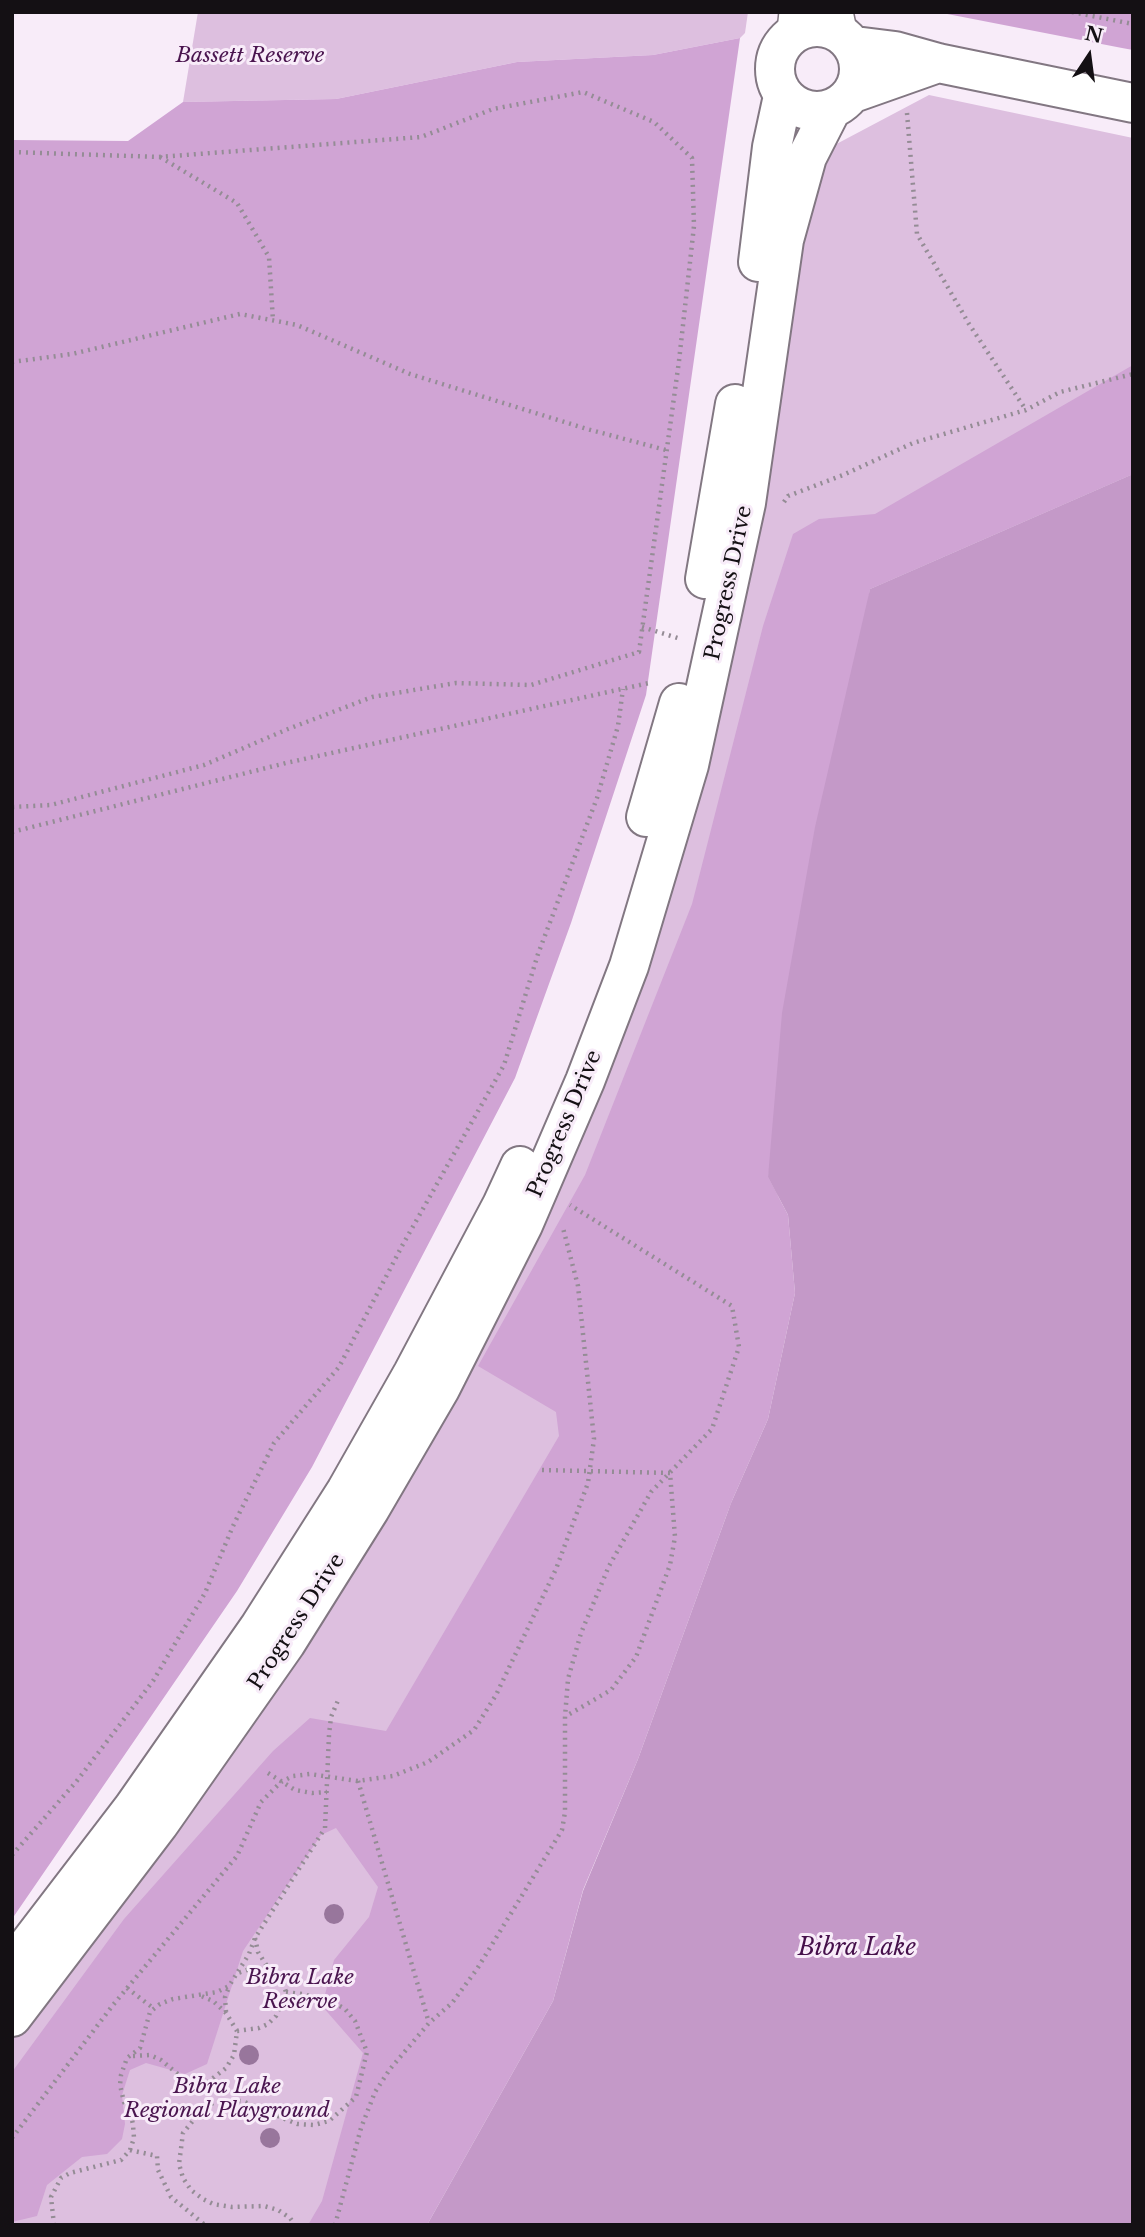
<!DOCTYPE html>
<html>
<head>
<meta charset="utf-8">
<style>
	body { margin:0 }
	#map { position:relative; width:1145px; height:2237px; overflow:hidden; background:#f8ecf9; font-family:"Libre Baskerville",serif }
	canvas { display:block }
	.frame { position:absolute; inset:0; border:14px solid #141014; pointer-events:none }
	.north { position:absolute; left:1054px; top:21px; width:70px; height:70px; -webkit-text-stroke:5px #f8ecf9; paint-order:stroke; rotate:13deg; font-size:19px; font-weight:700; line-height:28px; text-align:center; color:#141014 }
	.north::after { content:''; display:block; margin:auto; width:24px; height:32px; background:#141014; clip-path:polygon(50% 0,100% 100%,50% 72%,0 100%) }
</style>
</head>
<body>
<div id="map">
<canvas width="1145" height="2237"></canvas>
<div class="frame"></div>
<div class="north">N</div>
</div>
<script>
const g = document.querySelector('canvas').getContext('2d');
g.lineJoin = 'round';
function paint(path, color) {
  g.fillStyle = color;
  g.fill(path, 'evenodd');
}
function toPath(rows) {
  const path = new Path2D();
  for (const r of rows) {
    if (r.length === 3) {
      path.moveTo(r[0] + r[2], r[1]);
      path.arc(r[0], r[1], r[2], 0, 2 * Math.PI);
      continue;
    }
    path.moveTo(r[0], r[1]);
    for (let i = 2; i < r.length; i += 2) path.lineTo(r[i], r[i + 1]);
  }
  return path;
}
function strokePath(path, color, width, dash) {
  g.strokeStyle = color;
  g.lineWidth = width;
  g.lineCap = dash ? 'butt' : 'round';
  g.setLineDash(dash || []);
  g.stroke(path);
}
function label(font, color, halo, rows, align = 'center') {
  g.font = font + ' "Libre Baskerville",serif';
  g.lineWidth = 6;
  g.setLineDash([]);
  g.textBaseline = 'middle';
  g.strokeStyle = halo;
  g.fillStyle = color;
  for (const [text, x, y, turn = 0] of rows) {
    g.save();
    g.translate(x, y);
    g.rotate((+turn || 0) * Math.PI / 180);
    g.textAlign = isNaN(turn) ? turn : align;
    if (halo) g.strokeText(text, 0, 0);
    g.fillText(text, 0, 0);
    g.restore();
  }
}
const green = toPath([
	[198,12,748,12,745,33,740,38,653,55,517,62,336,99,183,102],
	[929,95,1133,138,1133,474,870,589,731,1503,427,2225,12,2225,12,2015,560,1180,827,149]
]);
const forest = toPath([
	[937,12,1133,12,1133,50,1122,48],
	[740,38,646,695,571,923,515,1078,312,1467,237,1591,12,1919,12,140,128,141,183,102,336,99,517,62,653,55],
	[1133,365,1133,474,870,589,768,1177,788,1215,795,1293,768,1419,731,1503,638,1759,583,1890,553,2001,427,2225,308,2225,322,2201,363,2053,322,2006,334,1960,369,1917,378,1887,336,1828,321,1835,243,1951,207,2064,185,2074,146,2063,130,2070,122,2095,125,2124,122,2139,107,2154,82,2157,47,2185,37,2216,12,2222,12,2072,124,1919,273,1751,310,1718,386,1731,559,1436,556,1412,478,1366,585,1175,692,904,763,626,793,534,819,519,875,514]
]);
const water = toPath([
	[1133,474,1133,2225,427,2225,553,2001,583,1891,638,1759,731,1503,768,1419,795,1293,788,1215,768,1177,782,1013,815,827,870,589]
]);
const path = toPath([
	[1072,12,1133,24],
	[907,113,917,234,969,324,1026,410],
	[12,152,159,157,421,137,493,109,583,92,654,122,692,158,694,226,679,361,639,652,531,685,456,683,372,697,288,729,204,765,51,805,12,807],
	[160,157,237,203,269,257,273,321],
	[12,362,72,354,240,314,297,325,410,374,587,429,666,450],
	[784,502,788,496,843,475,913,443,1026,410,1060,392,1133,374],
	[642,627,681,639],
	[12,832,286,763,649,683],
	[542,1470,670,1473,675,1537,670,1565,636,1657,611,1690,566,1716],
	[268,1773,295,1790,312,1793,327,1792],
	[358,1781,429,2023],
	[12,1855,76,1782,153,1681,205,1593,233,1526,274,1443,339,1367,402,1246,504,1065,538,954,597,798,618,726,623,689],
	[255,1938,258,1952,270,1971],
	[127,1988,153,2008],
	[286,1992,302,1994,333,2002,345,2009,355,2021,367,2052,356,2097,329,2121,314,2125,297,2124,242,2101,228,2100,213,2103,201,2111,183,2133,179,2164,183,2178,191,2190,203,2199,213,2204,232,2207,264,2206,278,2210,290,2218,295,2225],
	[226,2012,225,1997,229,1987],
	[237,2031,259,2028,268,2024,276,2016,286,1992,283,1983,270,1971,250,1969,238,1973],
	[133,2056,150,2055,161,2060,186,2081,195,2085,208,2082,226,2068,234,2055,237,2031,226,2013,213,2001,199,1995],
	[12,2138,113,2005,237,1856,261,1802,281,1782,293,1776,310,1774,358,1781,393,1776,428,1762,474,1730,496,1695,556,1569,588,1483,594,1439,578,1286,563,1228],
	[130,2150,157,2156,158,2170,171,2197,205,2225],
	[54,2225,51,2197,61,2178,70,2173,121,2160,130,2150,134,2138,133,2125,131,2114,124,2102,120,2085,121,2075,127,2058,140,2048,150,2012,160,2004,173,1999,217,1992,229,1986,249,1954,255,1938,325,1828,329,1735,331,1717,339,1698],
	[335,2225,361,2128,375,2092,390,2069,429,2023,452,2003,477,1969,562,1830,565,1812,565,1717,568,1679,581,1633,609,1566,651,1492,712,1429,739,1347,732,1306,570,1205]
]);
const minor = toPath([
	[835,12,839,31],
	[795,32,797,12]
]);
const tertiary = toPath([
	[817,69,42],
	[855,46,895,51,938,63,1133,103],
	[853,93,938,63],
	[758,262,772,147,783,96],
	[705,579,735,404],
	[646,817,679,703],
	[12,1966,133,1808,260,1626,346,1491,413,1373,502,1205,520,1166],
	[12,2017,159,1824,286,1643,370,1509,440,1389,523,1225,585,1081,629,966,689,765,746,503,784,240,807,157,831,110]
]);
const trees = [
	[334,1914],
	[249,2055],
	[270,2138]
];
const parkNames = [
	["Bassett Reserve",250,56],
	["Bibra Lake",300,1978],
	["Reserve",300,2002],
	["Bibra Lake",227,2087],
	["Regional Playground",227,2111]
];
const streetNames = [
	["Progress Drive",729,583,-78],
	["Progress Drive",565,1124,-67],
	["Progress Drive",297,1622,-57]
];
const waterNames = [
	["Bibra Lake",857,1949]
];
paint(green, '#ddbfdf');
paint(forest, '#d0a4d4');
paint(water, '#c499c8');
strokePath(minor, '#827782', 38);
strokePath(tertiary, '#827782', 42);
strokePath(path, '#948c95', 4.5, [2, 5]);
strokePath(minor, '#fff', 35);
strokePath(tertiary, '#fff', 38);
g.fillStyle = '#98769c';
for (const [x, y] of trees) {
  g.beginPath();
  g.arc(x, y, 10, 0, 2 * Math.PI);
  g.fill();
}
label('italic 21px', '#4a154f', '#f8ecf9', parkNames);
label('21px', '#141014', '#f8ecf9', streetNames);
label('italic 23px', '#450f4a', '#f8ecf9', waterNames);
</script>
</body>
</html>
